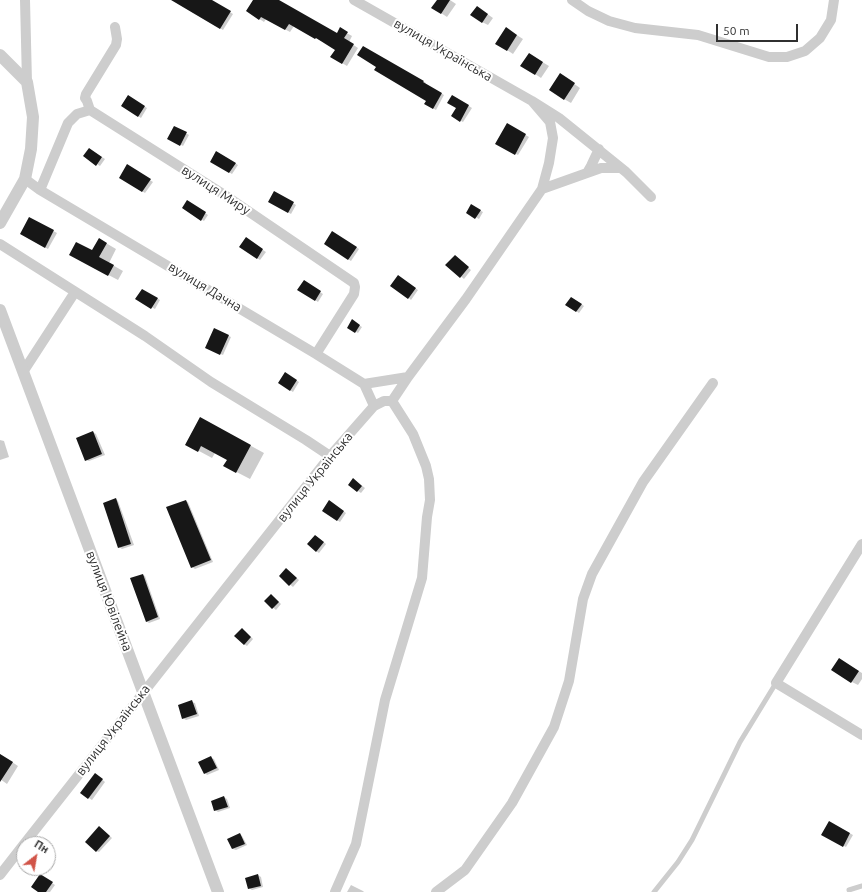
<!DOCTYPE html>
<html>
<head>
<meta charset="utf-8">
<style>
	body { margin:0 }
	#map { position:relative; width:862px; height:892px; overflow:hidden; background:#fff; font-family:Ubuntu,sans-serif }
	canvas { display:block }
	.north { position:absolute; left:16px; top:836px; width:40px; height:40px; box-sizing:border-box; background:#fff; border:1px solid #acacac; border-radius:50%; rotate:31deg; font-size:11px; font-weight:700; line-height:16px; text-align:center; color:#303030 }
	.north::after { content:''; display:block; margin:auto; width:14px; height:18px; background:#d15448; clip-path:polygon(50% 0,100% 100%,50% 72%,0 100%) }
	.scale { position:absolute; left:716px; top:24px; width:82px; height:18px; box-sizing:border-box; border:2px solid #303030; border-top:0; padding-left:5px; font-size:12px; line-height:14px; white-space:nowrap; color:#303030; -webkit-text-stroke:3px #fff; paint-order:stroke }
</style>
</head>
<body>
<div id="map">
<canvas width="862" height="892"></canvas>
<div class="north">Пн</div>
<div class="scale">50 m</div>
</div>
<script>
const g = document.querySelector('canvas').getContext('2d');
g.lineJoin = 'round';
function paint(path, color) {
  g.fillStyle = color;
  g.fill(path, 'evenodd');
}
function toPath(rows) {
  const path = new Path2D();
  for (const r of rows) {
    path.moveTo(r[0], r[1]);
    for (let i = 2; i < r.length; i += 2) path.lineTo(r[i], r[i + 1]);
  }
  return path;
}
function strokePath(path, color, width, dash) {
  g.strokeStyle = color;
  g.lineWidth = width;
  g.lineCap = dash ? 'butt' : 'round';
  g.setLineDash(dash || []);
  g.stroke(path);
}
function label(font, color, halo, rows, align = 'center') {
  g.font = font + ' Ubuntu,sans-serif';
  g.lineWidth = 4;
  g.setLineDash([]);
  g.textBaseline = 'middle';
  g.strokeStyle = halo;
  g.fillStyle = color;
  for (const [text, x, y, turn = 0] of rows) {
    g.save();
    g.translate(x, y);
    g.rotate((+turn || 0) * Math.PI / 180);
    g.textAlign = isNaN(turn) ? turn : align;
    if (halo) g.strokeText(text, 0, 0);
    g.fillText(text, 0, 0);
    g.restore();
  }
}
const shadow = toPath([
	[173,0,211,0,233,14,223,30],
	[254,0,276,0,337,34,345,32,352,36,349,42,358,48,347,66,332,57,336,49,321,40,321,41,294,26,290,32,266,19,264,22,247,11],
	[438,0,450,0,456,4,447,17,441,13],
	[483,11,493,18,488,25,482,22],
	[512,32,523,39,513,54,507,50],
	[363,47,426,83,425,84,444,95,436,110,426,104,428,100,377,66],
	[529,54,549,66,541,78,535,74],
	[566,78,580,88,571,103,564,99],
	[128,96,147,108,141,118,122,105],
	[453,96,472,108,463,122,452,116,457,108],
	[508,125,529,137,518,155,497,143],
	[175,127,189,135,183,146,169,138],
	[89,149,105,159,100,166,84,156],
	[217,152,238,165,232,174,211,161],
	[128,166,153,182,145,193,120,177],
	[275,192,296,205,291,214,270,201],
	[188,201,208,215,204,221,183,208],
	[472,206,483,212,479,219,468,213],
	[29,218,57,233,48,249,21,234],
	[333,232,359,249,351,261,325,244],
	[99,239,116,249,109,263,123,271,118,280,80,260,92,252],
	[248,240,266,252,260,260,257,258],
	[457,258,471,270,464,279,447,265],
	[401,278,418,290,411,300,409,298],
	[304,281,323,294,318,302,299,289],
	[142,290,160,300,155,309,137,299],
	[572,298,584,306,579,313,576,311],
	[352,321,362,327,358,333,348,327],
	[215,330,231,337,223,355,209,349],
	[285,373,299,382,293,392,279,383],
	[200,418,264,453,250,479,225,466,228,460,215,453,212,458,186,444],
	[93,432,96,434,105,455,89,461,86,460],
	[0,440,4,441,9,457,0,460],
	[356,481,365,488,361,493,349,485],
	[116,499,118,501,134,545,122,549,119,547],
	[185,501,188,502,213,562,195,569,192,567],
	[332,503,346,513,340,522,337,520],
	[316,536,326,544,319,553,316,551],
	[286,569,299,580,293,587,280,576],
	[143,575,145,576,160,619,149,623,146,621],
	[274,597,281,604,276,610,265,601],
	[245,631,253,639,247,646,244,644],
	[845,663,862,673,862,679,858,685,852,682],
	[192,702,195,703,199,716,186,720,183,718],
	[0,754,18,766,7,784,0,779],
	[211,758,214,759,219,770,207,775,205,773],
	[98,776,105,782,92,800,81,793],
	[224,797,227,799,230,808,218,812,215,810],
	[829,822,853,835,846,847,823,834],
	[102,829,112,838,99,852,96,851],
	[240,834,242,836,247,845,236,850,233,849,229,840],
	[40,875,55,885,50,892,40,892],
	[258,875,261,877,263,887,252,890,249,888],
	[351,885,363,891,364,892,347,892]
]);
const building = toPath([
	[171,0,212,0,231,11,220,29],
	[253,0,279,0,337,33,340,27,348,32,344,38,354,44,342,64,330,57,335,50,316,38,315,39,289,24,285,30,261,17,259,20,246,11],
	[437,0,450,0,441,14,431,8],
	[477,6,488,14,482,23,470,15],
	[506,27,517,35,507,51,495,44],
	[363,46,424,81,423,82,442,93,433,109,424,104,426,101,374,70,376,67,357,55],
	[529,53,543,62,535,75,520,66],
	[560,73,575,83,564,100,549,90],
	[128,95,145,106,138,117,121,106],
	[452,95,469,105,460,122,451,116,456,108,447,103],
	[507,123,526,134,515,155,495,144],
	[174,126,187,132,180,146,167,139],
	[89,148,102,157,96,166,83,156],
	[216,151,236,163,229,173,210,162],
	[127,164,151,179,142,192,119,178],
	[274,191,294,202,288,213,268,202],
	[187,200,206,212,201,221,182,208],
	[471,204,481,210,475,219,466,213],
	[29,217,54,230,45,248,20,234],
	[332,231,357,247,348,260,324,244],
	[246,237,263,249,257,259,239,247],
	[99,238,107,243,99,257,114,265,108,276,69,255,76,242,92,250],
	[455,255,469,267,460,278,445,265],
	[398,275,416,288,408,299,390,286],
	[304,280,321,291,315,301,297,290],
	[142,289,158,298,151,309,135,299],
	[571,297,582,304,576,312,565,305],
	[352,319,360,325,355,333,347,328],
	[214,328,229,335,220,355,205,348],
	[285,372,297,380,290,391,278,383],
	[200,417,251,445,236,473,223,466,227,460,201,446,198,452,185,445],
	[93,431,102,454,85,461,76,438],
	[353,478,362,486,357,492,348,485],
	[116,498,131,544,118,548,103,503],
	[186,500,211,560,191,568,166,507],
	[329,500,344,511,337,521,322,511],
	[315,535,324,542,316,552,307,544],
	[286,568,297,578,289,586,279,576],
	[143,574,158,617,146,622,130,578],
	[271,594,279,602,272,609,264,601],
	[242,628,251,637,244,645,234,636],
	[839,658,859,671,851,683,831,670],
	[192,700,197,714,182,719,178,705],
	[0,754,13,762,0,782],
	[211,756,217,768,204,774,198,762],
	[95,773,103,779,88,799,80,793],
	[224,796,228,807,214,811,211,801],
	[829,821,850,833,843,847,821,835],
	[99,826,110,836,96,852,85,842],
	[240,833,245,844,232,849,227,839],
	[40,874,53,882,46,892,38,892,31,887],
	[258,874,261,886,248,889,245,878]
]);
const service = toPath([
	[849,890,862,886],
	[654,892,678,862,692,840,740,742,776,683]
]);
const minor = toPath([
	[25,0,27,82],
	[354,0,532,101,559,118,626,172,651,197],
	[572,0,588,11,609,21,635,28,698,35,769,57,787,57,805,51,820,38,831,20,834,0],
	[90,110,87,101,85,98,86,94,116,45,117,39,115,27],
	[587,173,591,166,599,149],
	[25,179,40,190,316,354,364,384,374,406],
	[542,189,601,168,621,168],
	[40,190,68,123,77,114,90,110,223,194,354,283,355,287,354,294,316,354],
	[0,244,145,336,211,382,306,440,330,456],
	[23,372,75,292],
	[364,384,408,377],
	[862,544,776,683,862,735],
	[24,844,330,456,374,406,384,401,392,401,408,377,466,299,542,189,549,163,553,138,550,122,532,101],
	[0,875,24,844],
	[335,892,356,844,385,700,422,578,427,517,430,500,429,479,426,466,413,434,392,401],
	[436,892,465,870,512,803,554,727,569,681,583,599,592,574,643,482,713,383]
]);
const tertiary = toPath([
	[0,55,27,82,33,117,31,149,25,179,0,223],
	[0,310,218,892]
]);
const streetNames = [
	["вулиця Українська",443,50,30],
	["вулиця Миру",216,190,33],
	["вулиця Дачна",205,287,31],
	["вулиця Українська",315,477,-51],
	["вулиця Ювілейна",109,601,69],
	["вулиця Українська",113,730,-52]
];
paint(shadow, '#0003');
paint(building, '#171717');
strokePath(service, '#cdcdcd', 5);
strokePath(minor, '#cdcdcd', 10);
strokePath(tertiary, '#cdcdcd', 12);
label('13px', '#303030', '#fff', streetNames);
</script>
</body>
</html>
